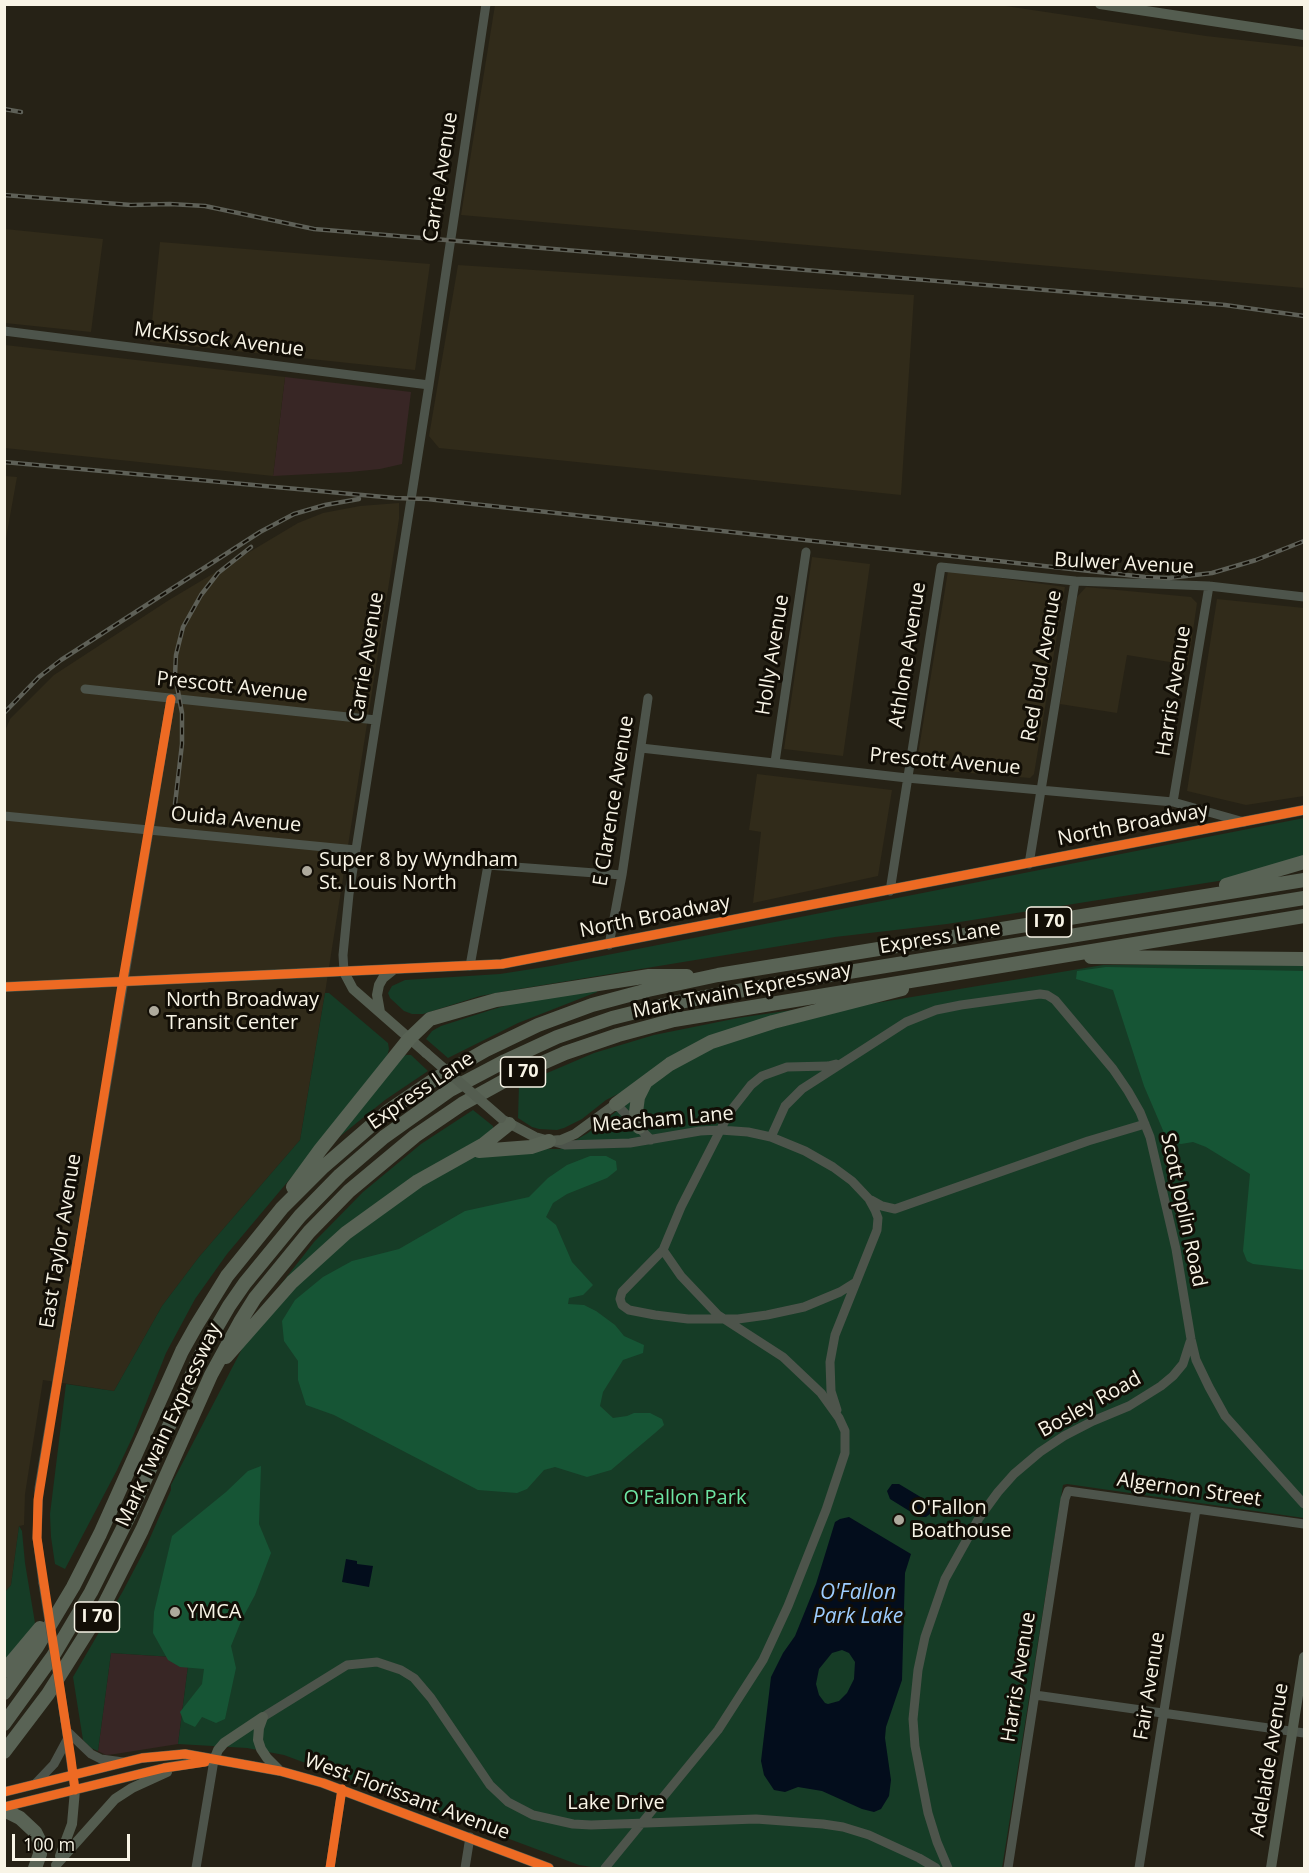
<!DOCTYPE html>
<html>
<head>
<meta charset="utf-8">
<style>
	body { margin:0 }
	#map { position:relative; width:1309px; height:1873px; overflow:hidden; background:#262216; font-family:"Open Sans",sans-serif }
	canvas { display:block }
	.frame { position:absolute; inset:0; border:6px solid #f8f4e6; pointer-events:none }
	.scale { position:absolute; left:12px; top:1834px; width:118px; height:27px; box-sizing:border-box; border:3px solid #f8f4e6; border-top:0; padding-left:8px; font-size:18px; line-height:21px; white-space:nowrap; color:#f8f4e6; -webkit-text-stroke:4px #120e06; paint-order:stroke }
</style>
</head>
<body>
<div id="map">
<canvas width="1309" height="1873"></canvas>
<div class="frame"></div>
<div class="scale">100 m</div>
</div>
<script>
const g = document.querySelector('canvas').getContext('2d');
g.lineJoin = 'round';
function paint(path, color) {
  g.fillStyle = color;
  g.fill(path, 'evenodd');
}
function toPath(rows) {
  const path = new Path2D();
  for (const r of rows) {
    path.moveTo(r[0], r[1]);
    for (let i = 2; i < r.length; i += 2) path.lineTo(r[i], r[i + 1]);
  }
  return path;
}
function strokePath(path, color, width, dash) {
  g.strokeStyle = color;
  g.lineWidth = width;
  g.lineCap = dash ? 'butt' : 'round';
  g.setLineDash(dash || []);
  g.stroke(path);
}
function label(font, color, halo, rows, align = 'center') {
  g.font = font + ' "Open Sans",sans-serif';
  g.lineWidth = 6;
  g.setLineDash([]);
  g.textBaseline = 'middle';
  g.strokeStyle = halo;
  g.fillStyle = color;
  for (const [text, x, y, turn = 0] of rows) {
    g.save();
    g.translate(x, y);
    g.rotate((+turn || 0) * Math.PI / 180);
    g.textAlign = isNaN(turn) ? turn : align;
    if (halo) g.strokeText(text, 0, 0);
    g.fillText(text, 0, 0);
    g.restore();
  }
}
const commercial = toPath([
	[285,377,411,392,402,464,380,469,350,472,273,476],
	[111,1653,189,1658,178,1744,115,1754,106,1755,98,1751]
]);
const industrial = toPath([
	[495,5,999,5,1206,36,1304,47,1304,288,461,215],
	[5,229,103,239,91,332,5,323],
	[160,242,430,264,415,370,150,342],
	[458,265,914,295,901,495,439,448,429,436],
	[5,345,285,377,273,476,5,448],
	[5,476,17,477,5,544,4,476],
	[399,503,399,519,325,993,300,1140,199,1257,162,1306,114,1391,43,1380,25,1494,24,1525,19,1526,11,1585,5,1592,5,731,10,719,54,675,169,600,298,523,323,513,360,506],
	[812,557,870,564,843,756,784,749],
	[948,571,1065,587,1034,774,1030,778,922,769,917,761],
	[1086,587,1191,597,1197,603,1188,665,1127,655,1117,713,1060,704,1077,597],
	[1217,599,1304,608,1304,796,1246,805,1187,791],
	[757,774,892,790,878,876,753,903,761,832,749,830]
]);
const green = toPath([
	[1304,818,1304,859,1231,879,947,924,835,937,513,990,480,996,423,1014,412,1014,404,1011,390,998,388,993,392,986,405,980,500,974,551,966],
	[1304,964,1304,1518,1067,1484,1063,1485,1002,1868,598,1868,579,1865,284,1755,247,1748,178,1744,189,1658,111,1653,98,1751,91,1748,83,1740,73,1677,123,1591,146,1547,171,1490,171,1485,244,1345,293,1286,344,1239,426,1181,478,1155,535,1149,560,1149,588,1133,664,1075,693,1058,730,1040,864,1005,1103,965],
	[597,989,597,992,518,1023,448,1058,426,1039,432,1031,441,1026,494,1009,521,1001],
	[325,993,329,993,388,1043,389,1049,387,1057,295,1173,227,1254,195,1299,166,1353,133,1436,117,1470,65,1569,55,1564,51,1537,50,1514,66,1384,114,1391,162,1306,199,1257,300,1140],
	[833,1004,765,1020,606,1100,582,1119,564,1128,557,1130,539,1129,532,1127,518,1118,519,1085,594,1053,654,1035,738,1018],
	[406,1055,411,1055,428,1071,385,1100,328,1146,401,1058],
	[473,1110,493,1126,493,1132,435,1167,264,1306,314,1242,363,1192,421,1144],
	[19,1526,22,1531,25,1563,35,1623,5,1666,5,1592,11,1585]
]);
const forest = toPath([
	[1106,967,1304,971,1304,1270,1253,1264,1247,1261,1243,1251,1250,1174,1206,1147,1193,1142,1181,1144,1168,1142,1144,1086,1113,990,1076,979,1077,971],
	[590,1156,606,1156,616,1161,617,1170,607,1178,567,1194,553,1203,546,1217,556,1225,572,1262,593,1285,583,1295,569,1298,568,1304,584,1305,596,1311,615,1325,624,1336,644,1345,643,1353,623,1360,603,1392,600,1406,613,1418,627,1416,634,1413,650,1413,662,1419,664,1425,655,1433,611,1470,587,1477,555,1467,544,1470,527,1489,517,1493,478,1490,334,1415,306,1405,298,1380,298,1361,284,1341,282,1321,295,1300,323,1277,352,1261,399,1249,465,1211,529,1197,548,1178,567,1165],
	[261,1466,259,1524,271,1553,255,1595,242,1619,231,1646,236,1668,225,1719,216,1723,202,1717,195,1727,184,1722,180,1712,202,1684,204,1669,180,1667,168,1660,153,1633,154,1612,172,1536,226,1492,248,1471]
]);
const water = toPath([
	[892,1484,899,1484,929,1502,928,1503,932,1509,930,1514,926,1517,919,1517,890,1499,887,1491],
	[849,1517,911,1554,905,1573,902,1680,886,1727,885,1738,891,1780,889,1796,881,1809,874,1812,862,1809,822,1791,798,1787,785,1792,774,1790,764,1775,761,1761,771,1677,783,1653,795,1636,816,1584,835,1522,840,1519],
	[842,1650,849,1653,855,1662,854,1679,847,1693,839,1701,828,1704,825,1703,819,1695,816,1684,819,1669,832,1653],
	[346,1559,357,1561,357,1564,373,1566,369,1587,342,1582]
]);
const minor = toPath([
	[4,331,429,385],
	[85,689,376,720],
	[641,748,907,778,1173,802,1244,822],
	[775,762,806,552],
	[1173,802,1209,586],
	[4,816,356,850],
	[1029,864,1075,581],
	[890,891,941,567,1075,581,1209,586,1304,597],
	[609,945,622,875,648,698],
	[470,966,488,865,622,875],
	[344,972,343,955,349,894,429,385,486,4],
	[836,1064,828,1066,787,1067,762,1076,751,1085,729,1113,681,1207,663,1250,622,1292,620,1299,622,1305,629,1310,655,1315,688,1319,738,1319,767,1315,804,1307,840,1292,856,1282],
	[616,1104,651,1140],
	[771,1137,785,1106,802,1089,906,1022,936,1010,961,1005,1040,994,1047,995,1055,1000,1113,1069,1128,1091,1140,1112,1150,1137,1176,1249,1191,1339,1196,1360,1209,1387,1225,1416,1304,1504],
	[551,1141,565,1145,630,1143,700,1131,720,1130,748,1132,771,1137,805,1151,833,1167,852,1181,869,1199,875,1210,878,1218,877,1230,835,1335,830,1362,831,1391,837,1410],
	[871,1200,882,1206,895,1209,1088,1141,1145,1124],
	[43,1583,37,1538,39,1488,171,699],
	[1035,1695,1304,1733],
	[263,1717,347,1665,377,1662,401,1670,414,1678,431,1698,490,1785,508,1802,533,1815,573,1824,591,1825,756,1819,823,1824,843,1827,869,1835,919,1858,936,1868],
	[65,1721,75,1790],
	[67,1731,91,1754,101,1759,123,1762],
	[35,1784,54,1764,68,1738],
	[196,1868,214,1760],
	[330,1868,342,1789],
	[465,1868,470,1837],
	[605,1868,718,1730,763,1660,788,1606,826,1510,845,1453,845,1431,839,1418,821,1393,783,1357,718,1315,681,1276,663,1250],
	[948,1868,937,1842,928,1813,915,1746,913,1719,918,1670,925,1637,945,1579,979,1518,998,1492,1014,1474,1040,1452,1064,1436,1093,1421,1129,1406,1161,1386,1173,1376,1183,1364,1190,1342],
	[1008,1868,1065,1499,1068,1491,1304,1524],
	[1139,1868,1196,1509]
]);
const major = toPath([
	[1100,4,1304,35],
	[344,972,353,989,426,1053],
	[4,987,502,964,1304,810],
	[380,1012,377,995,379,985,383,978,393,970],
	[503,1120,535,1137,549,1141,561,1140,575,1134,616,1104],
	[263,1717,259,1728,258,1740,261,1749,267,1758,280,1771],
	[214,1760,218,1750,224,1743,263,1717],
	[4,1792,142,1758,185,1754,280,1771,323,1783,549,1868],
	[4,1807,164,1768,208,1761],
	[60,1856,72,1824,75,1790],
	[56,1865,115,1799,132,1788,167,1772],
	[1271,1868,1304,1657]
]);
const highway = toPath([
	[1226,885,1304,862],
	[1091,957,1304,959],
	[616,1104,670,1064,711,1042,773,1022,902,989],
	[639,1127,636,1112,638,1097,645,1083],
	[479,1151,531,1147,549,1141],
	[293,1187,320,1150,409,1039,430,1019,496,1000,522,996,649,976,687,976],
	[226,1357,292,1282,346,1233,418,1181,484,1144,509,1124],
	[4,1671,40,1628],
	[4,1693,37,1647,73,1587,100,1534,182,1351,196,1326,227,1276,282,1208,322,1168,388,1111,435,1079,486,1050,538,1025,592,1005,648,990,718,975,1304,880],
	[4,1724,53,1656,91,1592,130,1514,200,1356,229,1306,245,1283,300,1216,340,1175,384,1137,450,1090,505,1061,557,1037,612,1018,668,1004,781,983,1304,898],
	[4,1752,48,1694,103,1607,142,1530,211,1375,240,1322,255,1298,309,1232,349,1191,415,1136,462,1104,513,1076,565,1053,618,1035,674,1020,1304,916],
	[4,1810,20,1818,35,1832,40,1842,40,1854,35,1868]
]);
const rail = toPath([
	[4,109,21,112],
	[4,195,131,205,170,204,205,206,314,229,1225,305,1304,316],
	[4,462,395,498,427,499,1145,577,1169,578,1212,573,1256,560,1304,541],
	[4,713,39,677,61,660,260,532,294,514,325,505,359,499],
	[175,804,182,744,182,713,175,675,176,655,183,627,201,595,218,573,251,547]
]);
const minorBridge = toPath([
	[43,1583,65,1721]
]);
const majorBridge = toPath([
	[426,1053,501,1118]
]);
const cycleway = toPath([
	[4,987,502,964,1304,810],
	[75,1790,71,1759,40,1558,37,1538,38,1500,120,997,171,699],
	[4,1792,142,1758,185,1754,280,1771,323,1783,549,1868],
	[4,1807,164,1768,205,1762],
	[330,1868,342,1789]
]);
const markers = [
	[307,871,6,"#aeaa9d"],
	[154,1011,6,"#aeaa9d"],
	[899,1520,6,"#aeaa9d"],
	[175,1612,6,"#aeaa9d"]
];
const shields = [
	[1049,922,45],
	[523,1072,45],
	[97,1617,45]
];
const shieldNames = [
	["I 70",1049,922],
	["I 70",523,1072],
	["I 70",97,1617]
];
const streetNames = [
	["Carrie Avenue",441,177,-81],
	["McKissock Avenue",219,340,7],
	["Bulwer Avenue",1124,564,3],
	["Holly Avenue",773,655,-81],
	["Athlone Avenue",908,655,-81],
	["Carrie Avenue",367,657,-81],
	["Red Bud Avenue",1042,666,-80],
	["Prescott Avenue",232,687,6],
	["Harris Avenue",1174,691,-81],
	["Prescott Avenue",945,762,5],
	["E Clarence Avenue",614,801,-81],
	["Ouida Avenue",236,820,5],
	["North Broadway",1133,825,-11],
	["North Broadway",655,917,-11],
	["Express Lane",940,938,-9],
	["Mark Twain Expressway",742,991,-11],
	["Express Lane",421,1091,-34],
	["Meacham Lane",663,1120,-5],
	["Scott Joplin Road",1183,1210,78],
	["East Taylor Avenue",61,1241,-81],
	["Bosley Road",1090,1405,-29],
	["Mark Twain Expressway",169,1425,-65],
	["Algernon Street",1189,1490,8],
	["Harris Avenue",1019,1677,-81],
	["Fair Avenue",1150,1686,-81],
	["Adelaide Avenue",1270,1760,-81],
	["West Florissant Avenue",407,1797,20],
	["Lake Drive",616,1803]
];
const poiNames = [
	["Super 8 by Wyndham",319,860],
	["St. Louis North",319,883],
	["North Broadway",166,1000],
	["Transit Center",166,1023],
	["O'Fallon",911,1508],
	["Boathouse",911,1531],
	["YMCA",187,1612]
];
const parkNames = [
	["O'Fallon Park",685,1498]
];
const waterNames = [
	["O'Fallon",858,1593],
	["Park Lake",858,1617]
];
paint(commercial, '#382625');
paint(industrial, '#312b1a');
paint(green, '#163c26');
paint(forest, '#165535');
paint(water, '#030d1c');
strokePath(minor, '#4d544b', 9);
strokePath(major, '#545d50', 10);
strokePath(highway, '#596355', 14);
strokePath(rail, '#5e6057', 4.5);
strokePath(rail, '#120e06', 2, [7]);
strokePath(minorBridge, '#4d544b', 9);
strokePath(majorBridge, '#545d50', 10);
strokePath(cycleway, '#ed6a23', 9);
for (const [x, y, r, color] of markers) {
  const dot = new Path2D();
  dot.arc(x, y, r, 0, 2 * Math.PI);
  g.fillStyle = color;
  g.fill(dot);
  strokePath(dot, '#120e06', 2);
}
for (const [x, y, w] of shields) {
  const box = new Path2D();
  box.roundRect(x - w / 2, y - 15, w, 30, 4.5);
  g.fillStyle = '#120e06';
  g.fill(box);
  strokePath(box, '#f8f4e6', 1.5);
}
label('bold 18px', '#f8f4e6', null, shieldNames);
label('20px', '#f8f4e6', '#120e06', streetNames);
label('20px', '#f8f4e6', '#120e06', poiNames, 'left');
label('20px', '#6de6a4', '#120e06', parkNames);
label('italic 21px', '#9dcdff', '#120e06', waterNames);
</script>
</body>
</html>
